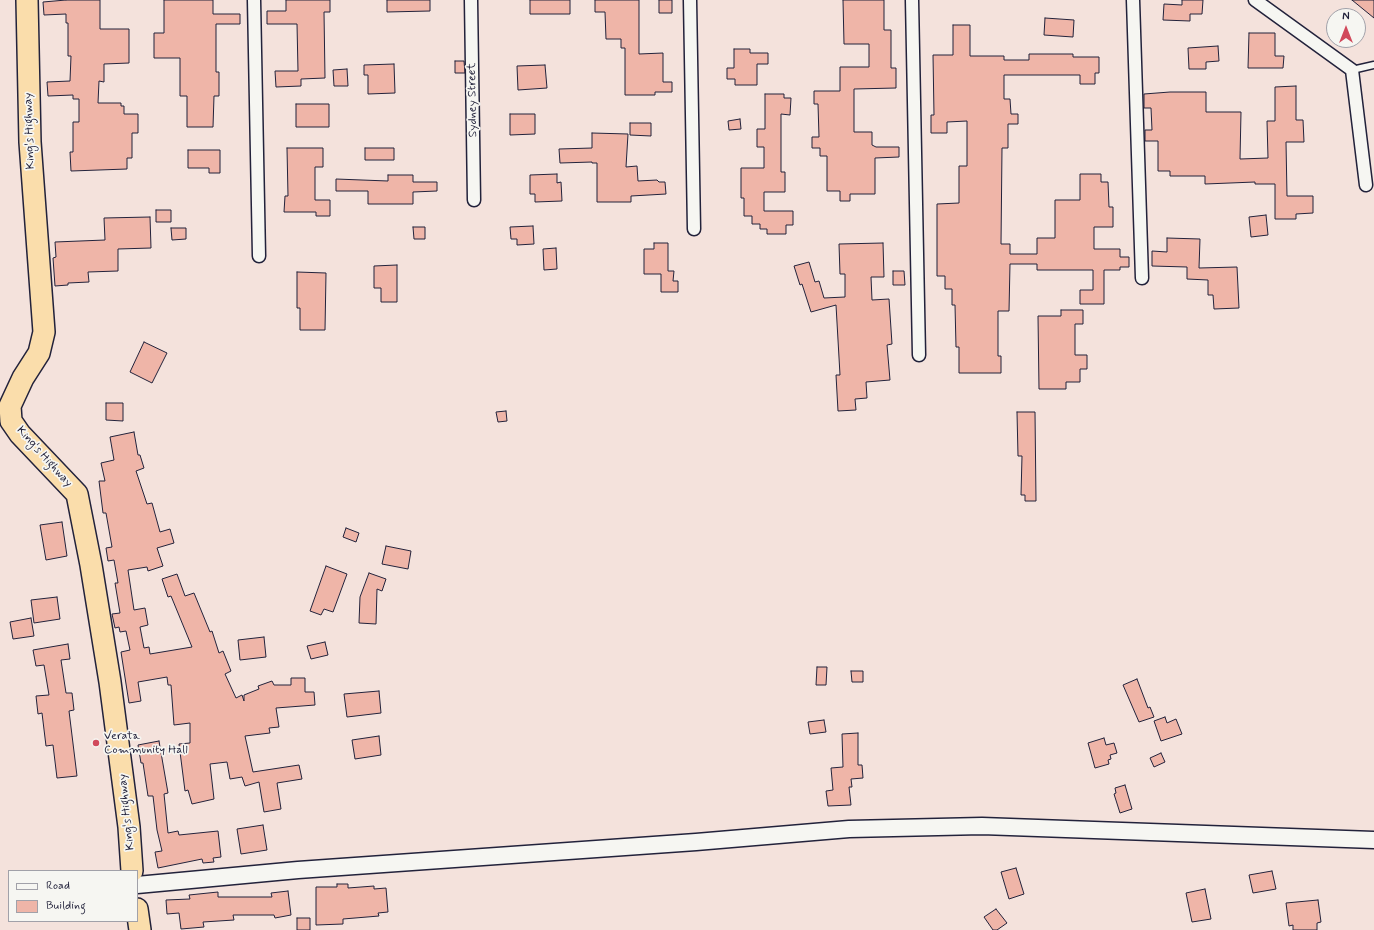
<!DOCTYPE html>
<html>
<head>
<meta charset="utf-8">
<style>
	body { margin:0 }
	#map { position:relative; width:1374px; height:930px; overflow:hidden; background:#f4e2dc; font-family:Mynerve,sans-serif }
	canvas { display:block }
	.legend { position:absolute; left:8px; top:870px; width:130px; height:52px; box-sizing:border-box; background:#f6f6f2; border:1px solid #a1a1a9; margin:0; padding:5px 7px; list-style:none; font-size:12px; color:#22223b }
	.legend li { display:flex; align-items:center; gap:8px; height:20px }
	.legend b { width:20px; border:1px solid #a1a1a9 }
	.north { position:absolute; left:1326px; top:8px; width:40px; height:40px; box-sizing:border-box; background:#f6f6f2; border:1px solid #a1a1a9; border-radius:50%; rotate:0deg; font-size:11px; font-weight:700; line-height:16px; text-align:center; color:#22223b }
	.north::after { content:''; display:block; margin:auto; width:14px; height:18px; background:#d1495b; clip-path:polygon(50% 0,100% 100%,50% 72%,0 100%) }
</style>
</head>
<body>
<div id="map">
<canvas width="1374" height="930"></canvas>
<ul class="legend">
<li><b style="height:5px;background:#f6f6f2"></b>Road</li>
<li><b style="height:11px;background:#efb5a8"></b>Building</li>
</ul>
<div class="north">N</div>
</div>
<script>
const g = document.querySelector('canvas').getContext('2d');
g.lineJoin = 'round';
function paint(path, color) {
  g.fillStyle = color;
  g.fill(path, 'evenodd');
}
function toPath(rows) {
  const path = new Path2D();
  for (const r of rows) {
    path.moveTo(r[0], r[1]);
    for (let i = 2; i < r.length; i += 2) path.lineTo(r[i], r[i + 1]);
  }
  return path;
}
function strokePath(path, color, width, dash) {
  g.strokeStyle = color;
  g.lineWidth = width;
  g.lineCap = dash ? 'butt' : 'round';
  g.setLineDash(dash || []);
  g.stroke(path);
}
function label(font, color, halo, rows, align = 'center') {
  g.font = font + ' Mynerve,sans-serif';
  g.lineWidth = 3.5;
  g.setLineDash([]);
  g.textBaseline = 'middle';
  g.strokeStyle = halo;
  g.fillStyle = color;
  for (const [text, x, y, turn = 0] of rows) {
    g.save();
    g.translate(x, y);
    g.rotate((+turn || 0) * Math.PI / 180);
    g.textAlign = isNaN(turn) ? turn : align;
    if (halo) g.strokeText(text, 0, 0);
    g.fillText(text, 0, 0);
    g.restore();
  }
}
const building = toPath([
	[66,0,100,0,100,29,129,29,129,63,104,64,104,82,99,81,98,103,121,103,121,106,124,106,124,114,138,114,138,133,132,133,132,158,127,158,127,169,71,171,70,152,73,152,73,122,79,122,79,99,73,99,73,95,48,96,47,82,70,81,71,56,68,56,68,23,66,23,66,14,44,15,43,2,66,0],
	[164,0,213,0,213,14,240,14,240,24,216,24,216,72,219,72,219,96,214,96,213,127,187,127,187,96,180,96,180,58,154,58,154,33,164,33,164,0],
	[286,0,330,0,330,12,324,12,325,78,301,79,301,86,276,87,275,71,298,71,297,24,267,24,267,11,286,11,286,0],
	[387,0,430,0,430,11,387,12,387,0],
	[530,0,570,0,570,14,530,14,530,0],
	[595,0,639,0,639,54,663,53,663,82,672,82,672,92,655,92,655,95,625,95,625,48,621,48,621,39,606,39,605,12,595,12,595,0],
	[659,0,672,0,672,13,659,13,659,0],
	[843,0,884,0,884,30,891,30,891,68,896,68,896,88,854,89,854,132,872,132,872,145,876,147,899,147,899,157,875,158,875,194,850,194,850,201,840,201,840,191,827,191,827,156,820,156,820,148,812,148,812,137,819,137,818,104,814,104,814,91,840,91,840,67,869,67,869,44,844,44,843,0],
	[1182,0,1203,0,1202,14,1190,14,1190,21,1163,20,1164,4,1182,5,1182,0],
	[1352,0,1374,0,1374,18,1352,0],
	[1045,18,1074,20,1073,37,1044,35,1045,18],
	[953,25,970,25,970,56,1004,56,1004,60,1029,60,1029,54,1073,54,1073,57,1099,57,1099,73,1095,73,1095,84,1080,84,1080,75,1004,75,1004,99,1010,99,1011,114,1018,114,1018,124,1008,124,1008,148,1002,148,1001,244,1010,244,1010,254,1037,254,1037,238,1055,238,1055,200,1080,200,1080,174,1101,174,1101,182,1108,182,1109,207,1113,207,1113,227,1094,227,1094,249,1120,249,1120,257,1129,257,1129,267,1120,267,1120,270,1104,270,1104,304,1080,304,1080,290,1093,290,1093,270,1037,270,1037,264,1010,264,1009,311,998,311,998,356,1001,356,1001,373,959,373,959,347,956,347,955,305,952,305,952,289,945,289,945,276,937,276,937,204,959,203,959,166,967,166,967,121,947,122,947,133,931,133,931,115,934,115,933,55,953,55,953,25],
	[1249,33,1275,33,1275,56,1284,56,1283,68,1248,68,1249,33],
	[1218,46,1219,61,1206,62,1206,69,1189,69,1188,48,1218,46],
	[734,49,750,49,750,53,768,53,768,64,757,64,757,85,735,85,735,79,727,79,727,68,734,68,734,49],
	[455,61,464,61,465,73,455,73,455,61],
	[394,64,395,93,368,94,368,75,364,75,364,65,394,64],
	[545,65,547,88,518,90,517,66,545,65],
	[347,69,348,86,334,86,333,70,347,69],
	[1296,86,1296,120,1303,120,1304,142,1286,142,1287,196,1313,196,1313,213,1296,214,1296,219,1275,219,1275,184,1255,184,1255,182,1205,184,1205,176,1170,176,1170,171,1158,171,1158,141,1145,141,1145,130,1152,130,1151,108,1144,108,1144,94,1170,92,1206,92,1206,112,1241,112,1240,159,1268,158,1267,121,1275,121,1275,87,1296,86],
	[765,94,784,94,784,98,791,98,790,115,781,114,781,172,785,172,785,192,764,192,764,211,793,211,793,225,786,225,786,234,767,234,767,229,760,229,760,224,752,224,752,216,744,216,744,198,741,198,741,168,764,168,764,147,757,147,757,129,765,129,765,94],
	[296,104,329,104,329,127,296,127,296,104],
	[510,114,535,114,535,134,510,135,510,114],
	[740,119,741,129,729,130,728,121,740,119],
	[630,123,651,123,651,136,630,135,630,123],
	[592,133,628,134,626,167,637,166,638,181,657,180,659,182,665,182,666,194,631,196,631,202,597,202,597,163,592,163,592,162,560,163,559,149,592,148,592,133],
	[287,148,323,148,323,167,315,167,315,200,330,200,330,216,316,216,316,212,284,212,285,196,288,196,287,148],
	[365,148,394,148,394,160,365,160,365,148],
	[188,150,220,150,220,173,209,173,209,168,188,168,188,150],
	[557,174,557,183,561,182,562,201,535,202,535,194,530,194,530,175,557,174],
	[388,175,413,175,413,182,437,182,437,191,413,192,413,204,368,204,368,191,336,191,336,179,388,181,388,175],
	[156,210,171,210,171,222,156,222,156,210],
	[1266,215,1268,235,1251,237,1249,217,1266,215],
	[150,217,151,248,118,249,118,271,88,272,89,282,68,283,68,285,55,286,53,258,56,257,55,242,105,240,104,218,150,217],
	[533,226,534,244,517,245,517,239,511,239,510,227,533,226],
	[413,227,425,227,425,239,414,239,413,227],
	[171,228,186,228,186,239,172,240,171,228],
	[1167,238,1200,239,1199,268,1237,267,1239,308,1214,309,1213,295,1208,295,1208,280,1187,279,1187,267,1152,266,1152,251,1167,252,1167,238],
	[654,243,668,243,668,271,674,271,673,281,678,281,678,292,661,292,661,274,644,274,644,249,654,249,654,243],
	[883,243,884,277,871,277,872,300,889,299,892,344,887,345,890,380,866,382,867,398,855,399,856,410,838,411,836,375,840,375,836,305,811,312,802,284,800,285,794,266,809,262,815,282,819,281,824,298,845,297,845,274,840,274,839,244,883,243],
	[556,248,557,269,544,270,543,249,556,248],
	[397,265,397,302,381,302,381,288,374,288,374,266,397,265],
	[893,271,904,271,905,285,893,285,893,271],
	[297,272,326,273,325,330,300,330,300,308,297,308,297,272],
	[1061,310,1083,310,1083,324,1075,324,1075,355,1087,355,1087,369,1080,369,1080,382,1066,382,1066,389,1039,389,1038,316,1061,316,1061,310],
	[144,342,167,353,152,383,130,372,144,342],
	[106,403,123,403,123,421,106,420,106,403],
	[506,411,507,421,498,422,496,412,506,411],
	[1017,412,1035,412,1036,501,1025,501,1025,495,1021,495,1022,456,1018,456,1017,412],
	[134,432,138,455,140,455,144,468,136,471,147,504,152,503,160,532,170,529,174,543,157,548,163,566,148,571,147,567,128,570,134,610,145,608,148,625,140,627,144,648,149,647,150,654,192,647,171,596,168,597,162,579,177,574,185,596,194,593,210,632,212,631,219,653,223,651,231,671,225,674,236,698,242,695,244,701,244,695,259,689,258,686,272,681,274,685,291,685,291,678,305,678,305,692,314,692,315,705,276,708,279,727,269,728,270,733,245,736,253,772,299,765,302,779,277,783,281,809,264,812,259,782,245,786,242,777,230,779,227,762,210,764,214,799,192,804,188,790,185,791,179,744,190,743,190,723,174,725,171,685,168,685,167,677,138,682,141,701,129,703,121,652,130,650,126,631,120,632,119,627,115,628,112,614,120,613,115,583,118,583,114,560,108,561,106,548,112,547,106,513,103,513,99,481,105,481,101,463,114,460,110,437,134,432],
	[62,522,67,556,46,560,40,525,62,522],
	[346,528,359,533,356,542,343,537,346,528],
	[386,546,411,551,408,569,382,564,386,546],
	[326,566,347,574,333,612,324,609,321,615,310,611,326,566],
	[369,573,386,579,382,591,377,589,376,624,359,623,360,597,369,573],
	[57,597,60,619,34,623,31,600,57,597],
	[31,618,34,636,13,639,10,622,31,618],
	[264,637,266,657,240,660,238,640,264,637],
	[325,642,328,655,311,659,307,646,325,642],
	[68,644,70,659,61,660,66,693,72,693,74,710,69,711,77,776,57,778,53,745,46,746,42,713,38,714,36,696,49,695,44,665,36,666,33,650,68,644],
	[817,667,827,667,826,685,816,685,817,667],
	[851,671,863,671,863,682,852,682,851,671],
	[1137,679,1148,708,1150,707,1154,717,1139,722,1123,685,1137,679],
	[379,691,381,713,347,717,344,694,379,691],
	[1165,717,1167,723,1176,719,1182,734,1161,741,1154,721,1165,717],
	[824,720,826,732,810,734,808,722,824,720],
	[858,733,858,765,862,765,863,778,851,779,852,787,849,787,851,805,828,806,826,791,833,790,831,768,843,767,842,734,858,733],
	[379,736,381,755,355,759,352,740,379,736],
	[1104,738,1106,745,1114,743,1117,753,1110,755,1111,759,1108,760,1109,764,1095,768,1088,743,1104,738],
	[159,741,168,793,164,794,168,833,178,831,179,835,218,831,221,857,213,858,214,862,203,863,202,859,158,868,155,852,162,851,157,830,153,796,148,796,143,763,141,763,138,745,159,741],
	[1161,753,1165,762,1154,767,1150,758,1161,753],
	[1125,785,1132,809,1120,813,1114,794,1116,793,1115,788,1125,785],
	[263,825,267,850,241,854,237,829,263,825],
	[1016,868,1024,894,1009,899,1001,872,1016,868],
	[1272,871,1276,889,1253,893,1249,875,1272,871],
	[337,884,348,884,348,888,374,886,374,889,386,888,388,912,378,913,379,916,343,919,343,924,316,925,316,887,337,887,337,884],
	[1205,889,1211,919,1192,922,1186,893,1205,889],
	[288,891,291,915,275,918,274,915,233,915,234,920,203,922,204,927,181,929,179,913,167,914,166,900,190,899,189,895,218,892,218,897,272,897,271,893,288,891],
	[1318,900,1321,922,1317,923,1317,930,1293,930,1293,925,1289,926,1286,903,1318,900],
	[996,909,1007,923,997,930,993,930,984,917,996,909],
	[297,918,310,918,310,930,297,930,297,918]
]);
const service = toPath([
	[1352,70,1374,65]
]);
const minor = toPath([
	[254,0,259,256],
	[471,0,474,200],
	[690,0,694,229],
	[912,0,919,355],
	[1133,0,1142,278],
	[1255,0,1352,70,1366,185]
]);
const tertiary = toPath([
	[137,885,298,870,696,842,849,829,982,826,1374,840]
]);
const trunk = toPath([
	[27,0,30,142,44,332,39,353,23,378,10,406,11,421,20,434,77,494,91,565,110,682,129,827,132,871],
	[137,909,140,930]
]);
const markers = [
	[96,743,4,"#d1495b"]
];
const streetNames = [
	["Sydney Street",473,100,-91],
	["King's Highway",30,131,-92],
	["King's Highway",44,457,48],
	["King's Highway",127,812,-96]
];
const poiNames = [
	["Verata",104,736],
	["Community Hall",104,750]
];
paint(building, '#efb5a8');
strokePath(building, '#22223b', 1);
strokePath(service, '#22223b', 9);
strokePath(minor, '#22223b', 15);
strokePath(tertiary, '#22223b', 19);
strokePath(trunk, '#22223b', 24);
strokePath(service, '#f6f6f2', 6);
strokePath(minor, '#f6f6f2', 12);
strokePath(tertiary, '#f6f6f2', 16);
strokePath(trunk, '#faddab', 21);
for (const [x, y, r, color] of markers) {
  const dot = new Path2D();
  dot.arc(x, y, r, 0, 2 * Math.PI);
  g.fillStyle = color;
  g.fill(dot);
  strokePath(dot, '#f6f6f2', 1.5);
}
label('12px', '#22223b', '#f6f6f2', streetNames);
label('12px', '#22223b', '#f6f6f2', poiNames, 'left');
</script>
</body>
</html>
